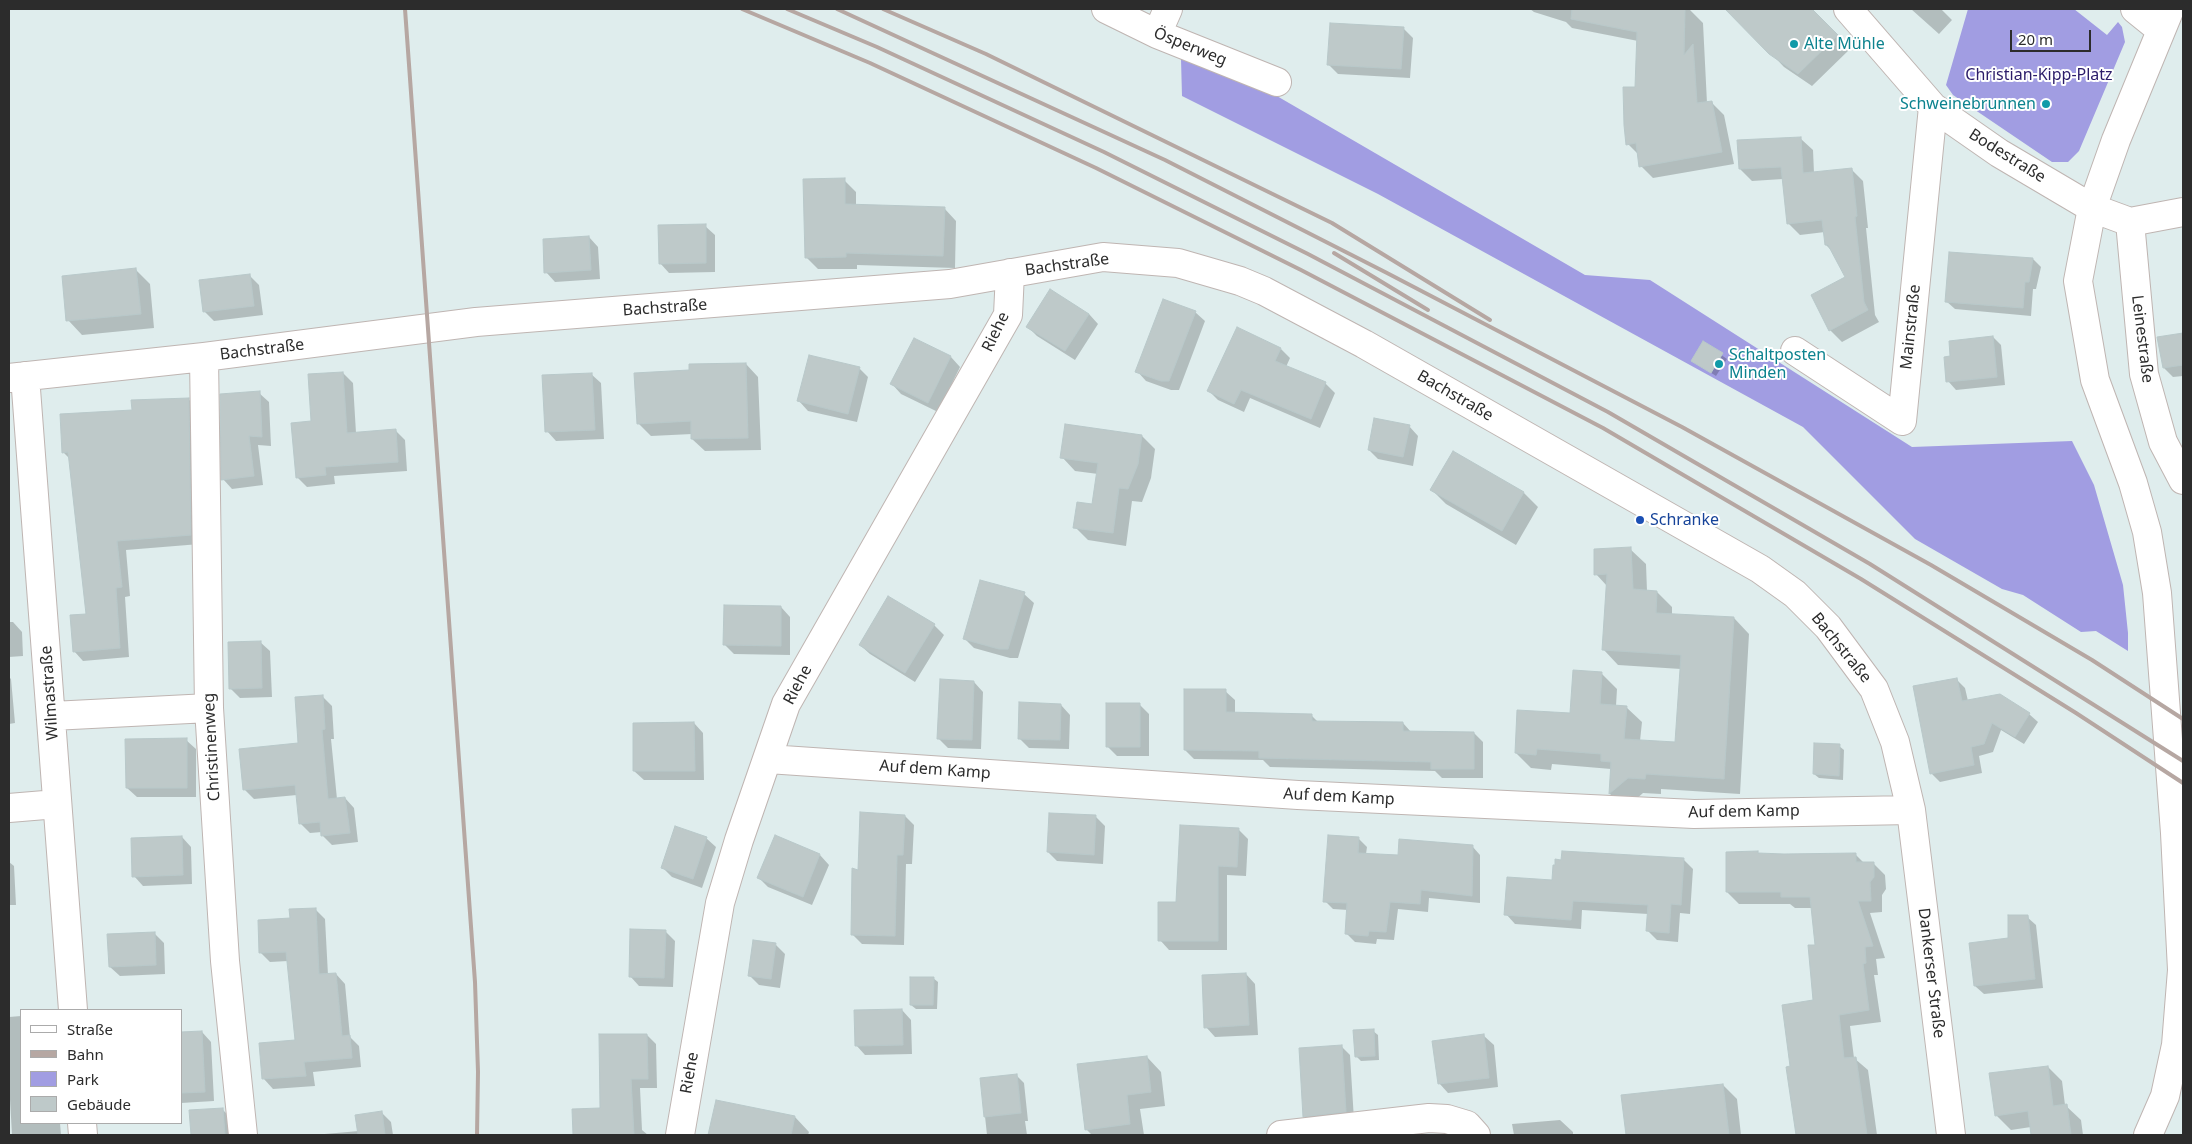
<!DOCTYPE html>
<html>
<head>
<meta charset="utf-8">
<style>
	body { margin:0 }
	#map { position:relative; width:2192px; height:1144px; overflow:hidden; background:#dfeded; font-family:"Noto Sans",sans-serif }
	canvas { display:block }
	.frame { position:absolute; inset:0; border:10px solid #2c2c2c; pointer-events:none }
	.legend { position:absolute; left:20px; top:1009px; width:162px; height:115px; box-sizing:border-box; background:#fff; border:1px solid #ababab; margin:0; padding:6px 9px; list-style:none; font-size:15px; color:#2c2c2c }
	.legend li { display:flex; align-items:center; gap:10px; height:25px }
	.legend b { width:25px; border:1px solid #ababab }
	.scale { position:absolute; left:2010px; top:30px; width:81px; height:22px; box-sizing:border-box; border:2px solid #2c2c2c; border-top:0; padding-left:6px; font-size:15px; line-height:18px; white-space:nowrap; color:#2c2c2c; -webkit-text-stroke:4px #fff; paint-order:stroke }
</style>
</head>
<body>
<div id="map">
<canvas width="2192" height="1144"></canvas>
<div class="frame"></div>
<ul class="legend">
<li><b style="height:6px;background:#fff"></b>Straße</li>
<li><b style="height:6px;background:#b6a7a2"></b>Bahn</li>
<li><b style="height:14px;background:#a19de2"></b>Park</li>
<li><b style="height:14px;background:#bec9c9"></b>Gebäude</li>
</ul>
<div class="scale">20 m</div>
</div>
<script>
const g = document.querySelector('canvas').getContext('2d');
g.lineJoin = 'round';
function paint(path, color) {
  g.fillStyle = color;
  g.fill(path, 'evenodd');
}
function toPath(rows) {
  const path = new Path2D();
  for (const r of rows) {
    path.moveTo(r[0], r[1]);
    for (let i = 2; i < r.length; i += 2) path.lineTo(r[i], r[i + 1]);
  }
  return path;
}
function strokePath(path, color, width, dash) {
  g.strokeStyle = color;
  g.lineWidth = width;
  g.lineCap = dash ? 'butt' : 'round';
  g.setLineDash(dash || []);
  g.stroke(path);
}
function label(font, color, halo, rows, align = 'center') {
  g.font = font + ' "Noto Sans",sans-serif';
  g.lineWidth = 4;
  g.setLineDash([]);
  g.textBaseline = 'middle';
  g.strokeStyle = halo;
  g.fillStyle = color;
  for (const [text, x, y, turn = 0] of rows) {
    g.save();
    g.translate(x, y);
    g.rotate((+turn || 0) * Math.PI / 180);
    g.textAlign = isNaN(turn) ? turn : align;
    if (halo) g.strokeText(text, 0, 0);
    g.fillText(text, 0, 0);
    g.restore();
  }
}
const green = toPath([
	[1968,9,2074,9,2107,35,2118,22,2122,27,2125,42,2079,151,2068,162,2052,162,1953,95,1946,85],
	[1181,59,1270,92,1585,275,1650,280,1912,447,2072,441,2094,485,2123,585,2128,633,2128,651,2096,631,2081,632,2023,595,2002,589,1915,539,1803,427,1378,194,1182,96]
]);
const shadow = toPath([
	[1530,9,1690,10,1703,23,1707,103,1712,103,1724,115,1734,164,1653,178,1641,166,1639,155,1628,144,1636,89,1638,41,1572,28,1566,22,1534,12],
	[1729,9,1811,9,1850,49,1812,86,1784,67],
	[1911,9,1941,9,1952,20,1939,34],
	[1403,28,1413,38,1410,78,1338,74,1328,64],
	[1801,139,1813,150,1814,173,1851,169,1863,181,1868,228,1866,228,1875,315,1879,322,1842,342,1830,330,1847,278,1834,253,1826,245,1825,232,1800,235,1788,223,1783,179,1752,181,1740,169],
	[844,180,856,192,856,206,944,208,956,221,955,268,857,265,857,269,818,269,806,257],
	[705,226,715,235,715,272,669,273,660,263],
	[589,237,598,247,600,279,555,282,546,272],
	[1950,254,2033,259,2041,267,2036,289,2033,289,2031,316,1955,309,1946,301],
	[136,270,150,284,154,328,82,335,68,320],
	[250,276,259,285,263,315,214,321,204,311],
	[1195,312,1205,321,1179,390,1171,390,1146,381,1137,371],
	[1089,314,1098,324,1075,360,1037,336,1027,326],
	[2183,334,2183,376,2173,377,2164,368,2159,338],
	[1993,337,2001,345,2005,385,1956,390,1948,381,1952,357],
	[914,340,951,357,960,367,938,412,901,394,892,384],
	[1704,343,1727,359,1716,376,1693,361],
	[1281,349,1290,358,1286,367,1325,383,1335,393,1320,428,1250,398,1244,412,1218,400,1208,390],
	[746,364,758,377,761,450,705,451,692,439,692,434,651,436,638,423,690,371],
	[859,368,868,377,857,422,808,411,799,401],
	[343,373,353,383,356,433,395,430,405,440,407,471,334,476,335,484,307,487,297,477,312,422],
	[591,374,601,383,604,439,556,441,547,431],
	[259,393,269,402,271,446,258,445,263,485,232,489,223,479],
	[188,399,198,408,200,544,126,550,130,596,125,597,129,657,83,661,74,651,87,615,70,459,63,452,133,411],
	[1409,426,1418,436,1413,466,1378,459,1369,450],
	[1142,436,1155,449,1151,478,1142,502,1132,501,1126,546,1088,540,1075,527,1093,506,1098,474,1075,471,1062,457],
	[1453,453,1524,493,1538,507,1516,545,1446,504,1432,490],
	[1630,549,1646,564,1647,591,1657,592,1672,607,1672,615,1734,618,1749,634,1740,794,1661,789,1661,794,1643,793,1625,809,1610,794,1611,769,1552,764,1551,770,1531,768,1516,753,1571,715,1602,674,1617,689,1616,706,1626,707,1642,722,1640,741,1676,743,1681,669,1618,665,1603,649,1607,586,1596,574],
	[1024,594,1034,603,1018,658,1010,658,974,648,964,638],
	[781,607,790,617,790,655,734,654,725,645],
	[9,622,13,622,22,632,23,656,9,657],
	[934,625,944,635,915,682,870,654,860,645],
	[260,642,270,651,272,697,240,698,230,688],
	[9,677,11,679,15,723,9,724],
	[1956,679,1965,688,1968,701,2029,714,2038,722,2024,744,2001,730,1993,752,1979,756,1982,773,1940,782,1931,773],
	[974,682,983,692,981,749,948,748,938,738],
	[1225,691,1235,700,1235,714,1311,715,1319,723,1403,723,1411,732,1474,733,1483,742,1483,778,1442,778,1435,771,1270,767,1263,760,1194,759,1185,750],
	[322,696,332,706,334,739,331,739,337,799,345,798,354,808,358,842,332,845,323,836,322,832,310,833,300,823,297,795,254,799,245,790,299,745],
	[1139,704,1149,714,1149,756,1117,756,1107,746],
	[1061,705,1070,715,1069,749,1029,748,1019,738],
	[694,723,703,733,704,780,644,780,634,771],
	[186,740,196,749,196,797,137,797,127,788],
	[1839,746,1844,750,1843,780,1819,778,1814,774],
	[905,816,914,825,912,864,906,864,904,945,862,944,852,934,859,872],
	[1095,816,1105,826,1103,864,1057,861,1048,852],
	[1238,829,1248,839,1246,876,1227,875,1227,950,1169,950,1160,940,1177,904],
	[182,837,191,847,192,884,143,886,134,876],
	[775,837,820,855,829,865,812,905,768,887,758,877],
	[706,838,716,847,702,888,672,877,663,868],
	[1358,838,1367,847,1366,854,1399,856,1472,846,1480,855,1480,903,1429,898,1428,912,1398,909,1394,940,1377,939,1376,944,1355,942,1347,934,1348,910,1333,909,1325,901],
	[1727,854,1855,854,1864,863,1873,863,1885,875,1886,889,1882,895,1882,912,1870,913,1885,958,1876,959,1878,975,1874,975,1881,1022,1850,1026,1854,1058,1868,1070,1877,1135,1797,1135,1788,1068,1792,1067,1814,1002,1817,946,1813,908,1795,908,1790,904,1739,904,1727,892],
	[1683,859,1693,869,1690,914,1680,913,1678,942,1657,940,1648,931,1648,914,1582,910,1581,929,1515,924,1506,914,1553,882],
	[9,862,14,866,16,905,9,905],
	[315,909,325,919,328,975,336,974,345,984,350,1037,359,1046,361,1067,313,1072,315,1086,273,1089,264,1079,261,1045,296,1042,288,961,270,962,260,952,291,919],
	[2027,917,2036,925,2043,988,1984,994,1975,986],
	[665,931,675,941,673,987,639,986,630,976],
	[154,933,164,943,165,974,120,976,110,967],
	[776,945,785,954,780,988,759,985,749,975],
	[1246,974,1255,984,1258,1035,1215,1037,1206,1027],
	[933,978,938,982,937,1009,916,1009,911,1005],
	[902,1010,911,1020,912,1054,865,1055,856,1045],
	[21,1016,21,1123,60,1123,61,1135,12,1135,9,1082,9,1017],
	[1373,1031,1378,1035,1379,1060,1361,1061,1356,1056],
	[202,1032,211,1042,214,1101,181,1103,181,1033],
	[647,1035,656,1044,657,1088,640,1088,642,1130,648,1135,574,1135,573,1110,601,1109],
	[1484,1036,1494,1045,1498,1087,1448,1093,1439,1083],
	[1342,1047,1350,1055,1354,1120,1313,1125,1305,1116],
	[1147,1057,1161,1072,1165,1106,1140,1109,1144,1135,1092,1135,1086,1129],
	[2048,1067,2062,1081,2065,1105,2081,1120,2083,1135,2032,1135,2031,1127,2011,1130,1996,1115],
	[1016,1075,1024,1083,1028,1121,1025,1121,1027,1135,987,1135,981,1079],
	[1723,1085,1737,1099,1741,1135,1627,1135,1623,1096],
	[717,1101,795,1117,809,1132,808,1135,710,1135],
	[223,1110,232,1119,233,1135,192,1135,191,1111],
	[382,1113,391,1122,393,1135,313,1135,359,1131],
	[1560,1120,1573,1132,1573,1135,1514,1135,1512,1124]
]);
const building = toPath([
	[1572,9,1685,9,1684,55,1693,44,1697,103,1712,101,1722,152,1639,167,1636,143,1626,145,1624,125,1623,87,1635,87,1637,32,1571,19,1572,9],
	[1725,9,1812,9,1838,35,1798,74,1769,54,1725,9],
	[1330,23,1404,27,1401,69,1327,65,1330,23],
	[1801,137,1803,173,1852,168,1857,216,1855,217,1864,302,1868,310,1829,331,1811,295,1845,277,1828,245,1825,245,1822,220,1787,224,1781,167,1739,169,1737,140,1801,137],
	[845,178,845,204,945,207,943,256,846,253,846,257,805,258,803,179,845,178],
	[706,224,706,263,659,264,658,225,706,224],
	[589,236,591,270,544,273,543,239,589,236],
	[1949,252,2033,258,2029,282,2025,282,2023,308,1945,302,1949,252],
	[136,268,141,314,66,321,62,276,136,268],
	[250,274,254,306,203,312,199,280,250,274],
	[1050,289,1089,314,1065,351,1026,327,1050,289],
	[1163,299,1196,311,1169,381,1161,381,1135,372,1163,299],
	[1237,327,1281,348,1275,361,1326,382,1311,419,1241,390,1234,404,1207,391,1237,327],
	[2183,333,2183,365,2163,368,2157,337,2183,333],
	[1993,336,1997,377,1946,382,1944,357,1950,356,1949,341,1993,336],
	[914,338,951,356,928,403,890,384,914,338],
	[1703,341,1723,353,1711,373,1691,361,1703,341],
	[809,355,860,367,848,414,797,401,809,355],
	[746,363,748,438,691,439,691,421,637,424,634,373,689,370,689,364,746,363],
	[343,372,347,433,396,429,398,462,325,467,326,475,296,478,291,423,311,421,308,374,343,372],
	[592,373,595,430,545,432,542,375,592,373],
	[260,391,262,437,249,436,254,476,221,480,220,394,260,391],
	[189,398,191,535,117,541,122,587,116,588,120,648,73,652,70,615,86,614,68,452,62,453,60,414,132,410,131,400,189,398],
	[1374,418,1410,425,1403,457,1368,450,1374,418],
	[1065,424,1142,435,1138,464,1128,489,1119,488,1113,533,1073,528,1077,502,1092,504,1098,463,1060,458,1065,424],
	[1453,451,1524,492,1502,531,1430,490,1453,451],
	[1631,547,1633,589,1657,591,1656,613,1734,617,1724,779,1646,774,1645,779,1628,778,1609,794,1611,762,1601,761,1601,754,1537,749,1536,755,1515,753,1517,710,1570,713,1573,670,1602,672,1600,704,1627,706,1624,739,1675,742,1681,655,1602,650,1607,574,1594,575,1594,549,1631,547],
	[980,580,1025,592,1008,649,999,649,963,639,980,580],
	[888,596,935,624,905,673,859,645,888,596],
	[724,605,781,606,781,646,723,645,724,605],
	[261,641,262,688,229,689,228,642,261,641],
	[1957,678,1962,701,2000,694,2030,713,2015,737,1992,723,1984,744,1971,747,1974,765,1930,774,1913,686,1957,678],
	[940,679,974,681,972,740,937,739,940,679],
	[1184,689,1226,689,1226,712,1312,714,1312,721,1403,722,1403,731,1474,732,1474,769,1431,769,1431,762,1259,758,1259,751,1184,750,1184,689],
	[323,695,325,729,322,730,328,799,345,797,350,833,321,836,320,822,299,824,295,785,243,790,239,749,298,743,295,697,323,695],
	[1019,702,1061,704,1060,740,1018,739,1019,702],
	[1106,703,1140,703,1140,747,1106,747,1106,703],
	[694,722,695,771,633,771,633,723,694,722],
	[187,738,187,788,126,788,125,739,187,738],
	[1814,743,1840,744,1839,776,1813,774,1814,743],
	[860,812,905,815,903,855,897,855,895,936,851,935,852,868,858,870,860,812],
	[1049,813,1096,815,1094,855,1047,852,1049,813],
	[1180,825,1239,828,1237,867,1218,866,1218,941,1158,941,1158,902,1176,902,1180,825],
	[675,826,707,837,693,879,661,868,675,826],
	[775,835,820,854,803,897,757,878,775,835],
	[1328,835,1359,837,1358,853,1398,855,1399,839,1473,845,1472,896,1421,890,1420,904,1390,902,1386,932,1369,931,1368,936,1345,934,1347,903,1323,902,1328,835],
	[182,836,183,875,132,877,131,838,182,836],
	[1562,851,1684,858,1681,905,1671,904,1669,933,1646,931,1648,905,1573,901,1571,920,1504,915,1507,877,1552,880,1553,865,1555,865,1555,859,1561,860,1562,851],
	[1758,851,1758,853,1784,854,1856,853,1856,862,1874,862,1874,877,1870,882,1871,901,1858,901,1873,946,1865,947,1866,963,1863,964,1869,1010,1839,1015,1844,1058,1856,1057,1867,1135,1796,1135,1786,1067,1790,1066,1782,1005,1813,1000,1808,945,1815,945,1810,897,1781,897,1781,892,1726,892,1726,852,1758,851],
	[316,908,319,974,336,973,342,1036,350,1035,352,1058,304,1062,306,1076,262,1079,259,1043,295,1040,286,952,259,953,258,920,290,918,289,909,316,908],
	[2008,915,2028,915,2035,979,1974,986,1969,943,2008,938,2008,915],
	[630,929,666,930,664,978,629,977,630,929],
	[155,932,156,965,109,967,107,934,155,932],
	[753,940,776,943,771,979,748,976,753,940],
	[1246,973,1249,1025,1204,1028,1202,975,1246,973],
	[910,977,934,977,933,1005,910,1005,910,977],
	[902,1009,903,1045,855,1046,854,1010,902,1009],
	[1374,1029,1375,1056,1355,1057,1353,1030,1374,1029],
	[202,1031,205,1092,181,1093,181,1032,202,1031],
	[599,1034,647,1034,648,1079,631,1079,634,1135,573,1135,572,1109,600,1108,599,1034],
	[1484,1034,1489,1078,1438,1084,1432,1041,1484,1034],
	[1342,1045,1346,1112,1303,1117,1299,1048,1342,1045],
	[1147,1056,1151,1092,1127,1095,1130,1124,1085,1130,1077,1064,1147,1056],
	[2048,1066,2053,1106,2067,1104,2071,1135,2031,1135,2028,1111,1995,1116,1989,1073,2048,1066],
	[1017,1074,1021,1113,984,1117,980,1078,1017,1074],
	[1723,1084,1729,1135,1626,1135,1621,1095,1723,1084],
	[716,1100,795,1116,791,1135,708,1135,716,1100],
	[223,1108,225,1135,191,1135,189,1110,223,1108],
	[382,1111,385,1135,358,1135,355,1115,382,1111]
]);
const street = toPath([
	[1106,9,1157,34,1277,82],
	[1848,9,1933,107,1999,153,2092,208,2130,222,2183,212],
	[2135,9,2161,30],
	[1157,34,1168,9],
	[2130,222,2144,374,2163,442,2183,480],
	[1795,351,1902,421,1933,107],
	[204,357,209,708,225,961,243,1135],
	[25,376,73,1010],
	[9,378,204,357,476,322,950,284,1103,257,1178,263,1240,281,1264,291,1364,344,1760,569,1795,594,1828,627,1874,689,1895,742,1911,810,1951,1135],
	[52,716,209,708],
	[768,759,1298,795,1694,814,1911,810],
	[9,808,57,804],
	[82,1123,83,1135],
	[680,1135,720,903,739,840,786,704,1008,315,1010,273],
	[1281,1135,1429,1118,1447,1119,1467,1125,1476,1135],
	[2148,1135,2165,1096,2176,1045,2182,970,2175,833,2157,593,2147,532,2133,483,2095,380,2078,281,2092,208,2116,140,2170,9]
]);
const rail = toPath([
	[405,9,475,982,478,1072,477,1135],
	[742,9,870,63,1096,168,1301,270,1603,428,1861,579,2076,713,2183,783],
	[787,9,877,47,1104,152,1308,254,1608,412,1870,564,2183,761],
	[837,9,1165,160,1387,273,1682,427,1931,565,2092,660,2183,719],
	[883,9,986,54,1332,223,1490,320],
	[1334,253,1428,310]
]);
const markers = [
	[1794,44,5,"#0f9aa8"],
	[2046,104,5,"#0f9aa8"],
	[1719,364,5,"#0f9aa8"],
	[1640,520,5,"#1a4fb4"]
];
const cultureNames = [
	["Alte Mühle",1804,44],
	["Schweinebrunnen",2036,104,"right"],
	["Schaltposten",1729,355],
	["Minden",1729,373]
];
const streetNames = [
	["Ösperweg",1190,47,22],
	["Bodestraße",2007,156,32],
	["Bachstraße",1067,265,-8],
	["Bachstraße",665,308,-4],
	["Mainstraße",1911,327,-84],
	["Riehe",996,332,-64],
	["Leinestraße",2142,339,83],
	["Bachstraße",262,350,-7],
	["Bachstraße",1455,396,30],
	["Bachstraße",1841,648,51],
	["Riehe",798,685,-62],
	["Wilmastraße",50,693,-94],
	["Christinenweg",212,747,-93],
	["Auf dem Kamp",935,770,4],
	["Auf dem Kamp",1339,797,3],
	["Auf dem Kamp",1744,812,-1],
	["Dankerser Straße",1931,973,83],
	["Riehe",690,1073,-80]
];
const parkNames = [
	["Christian-Kipp-Platz",2039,75]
];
const transitNames = [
	["Schranke",1650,520]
];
paint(green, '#a19de2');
paint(shadow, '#0003');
paint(building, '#bec9c9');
strokePath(building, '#b8c8c9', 1);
strokePath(street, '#bfb5b2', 30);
strokePath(street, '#fff', 28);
strokePath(rail, '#b6a7a2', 4);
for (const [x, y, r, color] of markers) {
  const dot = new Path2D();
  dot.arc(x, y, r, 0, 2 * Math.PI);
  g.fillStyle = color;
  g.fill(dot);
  strokePath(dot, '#fff', 2);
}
label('16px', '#0d838f', '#fff', cultureNames, 'left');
label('16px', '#2c2c2c', '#fff', streetNames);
label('16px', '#2b1c69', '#fff', parkNames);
label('16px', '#164399', '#fff', transitNames, 'left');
</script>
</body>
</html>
